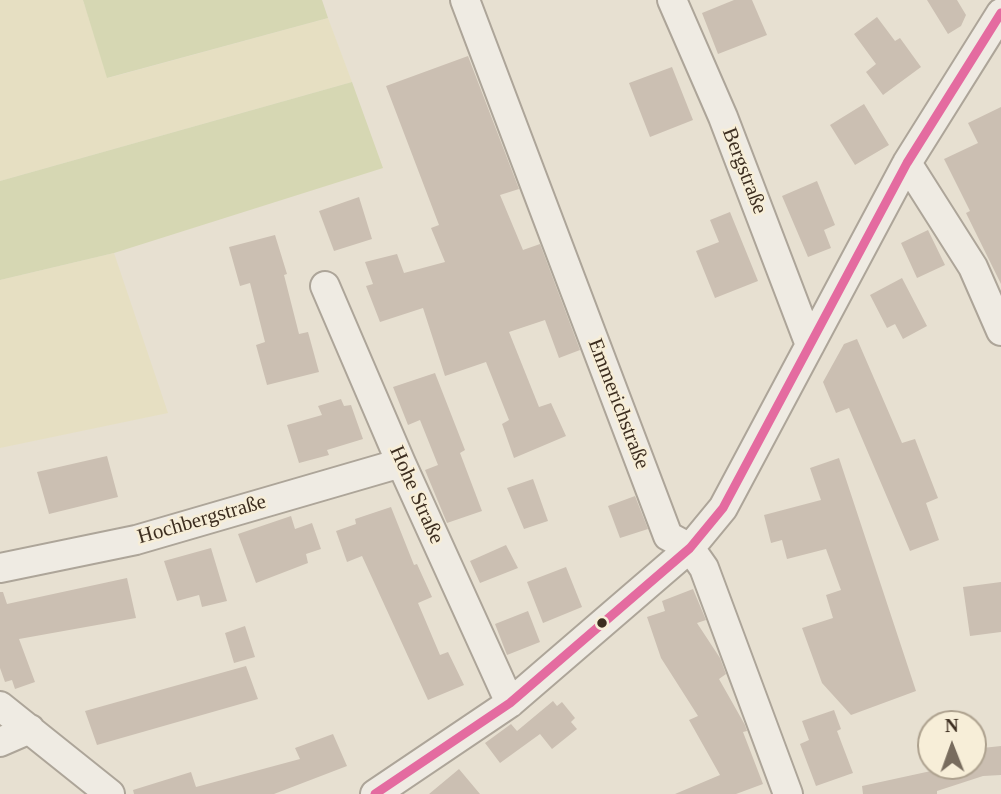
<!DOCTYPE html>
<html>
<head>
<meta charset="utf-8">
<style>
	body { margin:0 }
	#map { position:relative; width:1001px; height:794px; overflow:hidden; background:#e7e0d1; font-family:"Times New Roman",serif }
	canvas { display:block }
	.north { position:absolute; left:917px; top:710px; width:70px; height:70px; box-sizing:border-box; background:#f7eed8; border:2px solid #ada18e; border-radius:50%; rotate:359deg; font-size:19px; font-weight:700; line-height:28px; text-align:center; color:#3d2e20 }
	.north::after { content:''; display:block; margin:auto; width:24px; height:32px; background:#786c5e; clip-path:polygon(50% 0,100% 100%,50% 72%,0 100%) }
</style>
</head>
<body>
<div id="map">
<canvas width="1001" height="794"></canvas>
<div class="north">N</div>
</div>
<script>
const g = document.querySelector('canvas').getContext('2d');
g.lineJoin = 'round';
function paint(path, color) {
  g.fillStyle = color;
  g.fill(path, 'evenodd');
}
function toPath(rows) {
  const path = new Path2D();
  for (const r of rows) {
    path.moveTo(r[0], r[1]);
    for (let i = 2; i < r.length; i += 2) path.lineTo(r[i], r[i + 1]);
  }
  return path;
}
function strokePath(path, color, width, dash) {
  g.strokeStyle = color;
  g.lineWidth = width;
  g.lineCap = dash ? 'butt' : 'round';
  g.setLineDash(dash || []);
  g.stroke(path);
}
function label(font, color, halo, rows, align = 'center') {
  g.font = font + ' "Times New Roman",serif';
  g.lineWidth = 5;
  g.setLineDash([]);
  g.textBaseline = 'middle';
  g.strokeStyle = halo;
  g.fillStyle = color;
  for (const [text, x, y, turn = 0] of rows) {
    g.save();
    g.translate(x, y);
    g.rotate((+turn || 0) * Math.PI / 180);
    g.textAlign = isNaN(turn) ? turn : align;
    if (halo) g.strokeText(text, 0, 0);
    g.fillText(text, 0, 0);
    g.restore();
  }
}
const farmland = toPath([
	[0,0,83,0,108,78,328,18,352,82,0,181],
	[114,253,168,413,0,448,0,280]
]);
const green = toPath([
	[83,0,322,0,328,18,107,78],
	[352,82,383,168,114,253,0,280,0,181]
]);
const building = toPath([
	[734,0,752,0,767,35,718,54,702,13],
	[927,0,957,0,966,15,961,26,948,34],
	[877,17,895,41,900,38,921,67,883,95,866,72,876,64,854,34],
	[468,56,519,189,500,195,523,250,540,244,580,350,559,358,545,320,509,332,539,407,551,403,566,436,514,458,502,424,509,420,486,362,445,376,423,308,380,322,366,286,373,284,365,262,397,254,404,273,445,262,431,228,439,225,386,86],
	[672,67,693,120,650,137,629,83],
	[864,104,889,145,855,165,830,125],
	[1001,107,1001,284,966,213,970,211,944,159,978,143,968,123],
	[817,181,835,225,824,230,831,248,808,257,782,196],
	[359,197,372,239,334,251,319,211],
	[730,212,758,281,715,298,696,251,719,242,710,220],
	[928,230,945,265,917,278,901,243],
	[275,235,287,274,284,275,299,334,308,332,319,372,267,385,256,345,265,342,250,283,240,286,229,247],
	[902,278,927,326,903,339,895,324,887,328,870,295],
	[857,339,902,443,915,439,938,498,926,503,939,540,910,551,849,408,836,413,823,382,844,344],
	[435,373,465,450,460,453,482,511,447,523,425,470,438,465,420,420,408,425,393,387],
	[341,399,344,406,351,405,363,439,327,450,329,455,299,463,287,425,322,415,318,406],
	[107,456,118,497,49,514,37,472],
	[839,458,916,691,851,715,822,683,802,628,833,618,826,595,841,590,826,549,787,559,782,540,771,543,764,515,821,500,810,468],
	[533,479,548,521,524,529,507,488],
	[635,496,648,529,620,538,608,506],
	[391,507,414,565,417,564,432,597,418,603,440,655,448,652,464,685,428,700,362,556,347,562,336,531,356,524,355,519],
	[291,516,295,529,312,523,321,549,306,554,308,563,256,583,238,534],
	[506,545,518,568,480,583,470,561],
	[211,548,227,601,202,607,199,595,177,601,164,561],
	[566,567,582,607,543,623,527,582],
	[127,578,136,618,19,639,35,682,15,689,12,680,5,682,0,668,0,592,3,592,7,604],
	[1001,582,1001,632,970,636,963,587],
	[693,589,706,620,697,623,720,658,726,674,719,679,745,725,747,731,743,732,763,784,736,794,675,794,720,775,689,720,698,716,661,658,647,617,665,611,662,601],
	[528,611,540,642,507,655,495,624],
	[245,626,255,657,234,663,225,633],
	[246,666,258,699,97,745,85,711],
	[553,701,557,706,562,702,575,718,571,722,577,729,552,749,540,734,500,763,485,743,511,724,517,731],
	[834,710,841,729,837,731,853,773,816,786,800,744,809,740,802,721],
	[333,734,347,766,274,794,134,794,133,790,191,772,196,787,300,759,295,748],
	[1001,746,1001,775,983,776,937,791,937,794,863,794,862,786,954,766,973,766,973,749],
	[459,769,480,794,429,794]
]);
const minor = toPath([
	[465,0,668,536,690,548,704,568,788,794],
	[672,0,723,117,810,345],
	[907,163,973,267,1001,331],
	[325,286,401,463,510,703],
	[0,568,136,540,401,463],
	[0,706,110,794],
	[0,742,30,729],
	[375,794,510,703,690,548,723,508,907,163,1001,13]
]);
const bus1 = toPath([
	[375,794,510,703,690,548,723,508,907,163,1001,13]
]);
const markers = [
	[602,623,6,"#3d2e20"]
];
const streetNames = [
	["Bergstraße",744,171,69],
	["Emmerichstraße",618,404,69],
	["Hohe Straße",416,495,66],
	["Hochbergstraße",202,520,-16]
];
paint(farmland, '#e6dfc2');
paint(green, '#d6d7b3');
paint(building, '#cbbfb2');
strokePath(minor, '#ada599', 32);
strokePath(minor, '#efebe3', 28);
strokePath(bus1, '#e46ba0', 9);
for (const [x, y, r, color] of markers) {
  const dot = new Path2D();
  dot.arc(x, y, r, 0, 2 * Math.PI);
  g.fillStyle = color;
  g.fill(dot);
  strokePath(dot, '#f7eed8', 2.5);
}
label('21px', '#3d2e20', '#f7eed8', streetNames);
</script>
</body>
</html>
